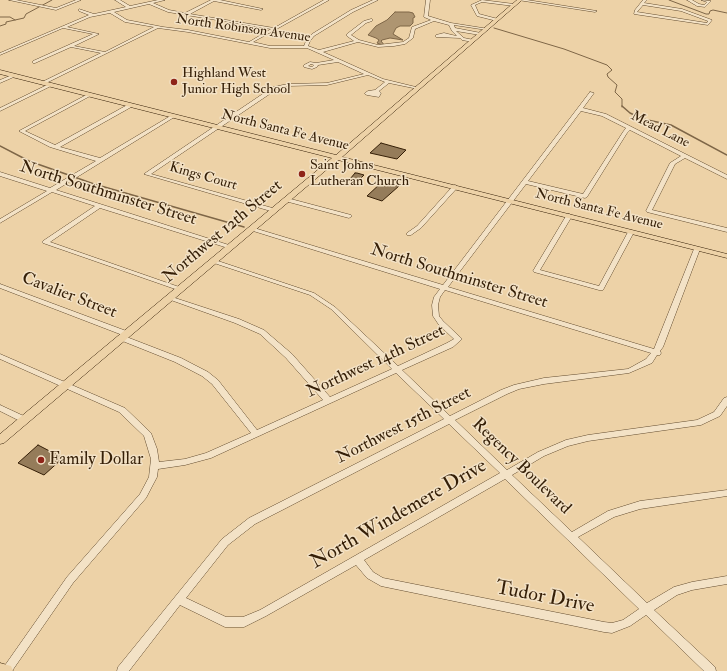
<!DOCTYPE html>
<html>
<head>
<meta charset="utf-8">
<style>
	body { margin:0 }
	canvas { display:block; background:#edd2a7 }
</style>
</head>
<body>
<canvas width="727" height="671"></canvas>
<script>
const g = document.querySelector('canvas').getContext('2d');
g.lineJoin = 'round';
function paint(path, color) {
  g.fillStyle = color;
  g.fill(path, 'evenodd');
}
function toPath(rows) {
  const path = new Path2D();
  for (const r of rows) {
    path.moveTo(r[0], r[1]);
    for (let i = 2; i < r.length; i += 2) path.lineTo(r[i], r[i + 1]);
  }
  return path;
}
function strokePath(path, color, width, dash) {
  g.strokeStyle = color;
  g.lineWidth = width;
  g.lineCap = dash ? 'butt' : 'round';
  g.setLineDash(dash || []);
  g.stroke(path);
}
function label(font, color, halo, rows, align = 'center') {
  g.font = font + ' "IM FELL Double Pica",serif';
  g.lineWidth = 3;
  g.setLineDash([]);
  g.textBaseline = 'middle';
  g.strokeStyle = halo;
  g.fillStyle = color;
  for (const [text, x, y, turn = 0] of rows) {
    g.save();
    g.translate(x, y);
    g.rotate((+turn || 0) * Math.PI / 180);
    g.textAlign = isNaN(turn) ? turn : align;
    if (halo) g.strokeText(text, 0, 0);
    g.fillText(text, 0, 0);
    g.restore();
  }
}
const water = toPath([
	[395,12,409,12,413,13,415,17,413,18,413,23,410,26,400,26,396,28,393,34,403,40,390,38,382,40,381,41,385,46,377,43,379,40,376,38,368,35,376,26,387,20,395,12]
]);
const streamFar1 = toPath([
	[669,0,706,14,709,14,710,11,713,10,727,13],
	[0,17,10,17,15,20],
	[0,26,6,24,6,22,24,18,26,14,52,0],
	[494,28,564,49,607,65,612,70,607,74,608,77,617,85,615,92,622,99,622,107]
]);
const stream = toPath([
	[622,106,630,113,643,119,671,125,727,155],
	[0,146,29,161,94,184,244,227]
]);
const building = toPath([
	[381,143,406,150,397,159,370,153,381,143],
	[355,173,357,173,364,175,358,181,350,179,355,173],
	[382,182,399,186,382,201,367,196,382,182],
	[38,445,63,458,44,475,18,463,38,445]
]);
const minor = toPath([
	[9,0,16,0,56,8,76,0,81,0,56,10,9,0],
	[115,0,120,0,130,6,158,0,165,0,153,3,169,10,185,13,211,0,220,0,263,9,261,10,214,1,190,14,274,28,324,0,329,0,253,42,270,46,304,46,306,41,312,34,351,10,373,0,378,0,353,12,314,36,310,41,308,46,319,50,354,41,347,36,347,34,364,21,371,19,372,19,372,21,366,23,351,35,359,40,378,45,403,42,409,38,412,27,431,20,424,17,426,0,430,0,428,16,451,23,489,29,487,30,454,25,455,28,481,33,482,34,480,35,456,31,464,38,474,40,474,42,473,42,462,40,460,38,437,37,436,37,436,35,444,33,452,35,457,36,452,31,449,25,434,21,415,29,413,38,405,44,394,46,378,47,358,42,323,52,383,79,420,88,418,89,389,83,379,91,381,93,379,97,367,95,365,94,365,93,368,91,375,90,385,82,368,75,327,85,288,86,277,89,151,174,276,209,276,211,274,212,144,174,273,87,288,84,327,83,364,74,338,62,318,65,317,67,312,69,304,67,304,65,310,62,316,63,334,60,307,48,270,48,188,32,158,28,44,84,42,83,42,82,101,53,71,47,35,63,33,63,33,61,93,34,63,28,0,55,0,53,89,15,79,11,79,9,94,14,126,7,115,0],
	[149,4,168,12,271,29,249,42,188,30,163,27,127,20,114,12,149,4],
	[110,13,125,22,154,27,105,52,74,46,99,34,67,27,90,17,110,13],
	[311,64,314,65,312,67,308,66,311,64],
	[482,0,514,4,516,5,514,6,482,2,475,5,479,14,498,19,498,21,497,21,477,16,471,5,482,0],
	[518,0,527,0,597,11,595,12,518,0],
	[643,0,647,0,644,3,682,9,712,20,708,25,634,14,635,10,643,0],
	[643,5,681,11,708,21,707,23,637,12,643,5],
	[687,0,692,0,699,4,704,5,707,2,701,0,711,1,705,7,697,6,687,0],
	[12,75,16,76,0,83,0,80,12,75],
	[49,84,53,85,0,111,0,108,49,84],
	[590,92,594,93,583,108,606,114,727,175,727,179,685,158,675,164,652,210,727,228,727,232,647,212,646,211,670,163,681,156,630,130,627,133,587,197,585,198,526,184,448,287,654,349,694,249,697,247,700,249,663,347,660,351,661,353,660,355,657,355,652,363,629,373,544,384,519,389,507,394,455,420,507,470,538,452,566,440,588,435,697,420,714,412,724,398,727,397,727,406,720,416,701,425,588,441,568,446,544,456,512,475,572,532,608,511,640,501,727,490,727,496,640,509,614,517,578,537,647,603,674,587,692,582,727,576,727,584,692,590,677,595,654,610,715,667,716,671,704,671,646,615,630,626,612,633,604,632,381,586,367,578,356,565,266,616,244,627,225,627,180,605,129,671,117,671,118,667,222,539,249,518,444,419,396,373,211,458,185,465,158,469,157,477,146,498,73,583,12,671,1,671,67,577,140,494,149,477,151,459,144,436,119,412,0,359,0,354,125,408,151,433,157,449,159,462,185,459,206,453,251,433,212,384,202,376,175,362,120,340,118,338,120,336,124,336,181,358,208,372,218,380,257,430,323,400,286,358,260,334,235,323,168,299,167,298,168,297,172,297,239,319,264,330,292,354,330,397,392,369,331,309,310,295,211,262,210,261,211,260,215,260,314,293,335,307,398,366,447,343,454,339,439,325,433,316,432,305,434,297,440,289,250,230,249,229,250,228,254,228,443,285,590,92],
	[581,111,602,116,626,128,623,132,583,194,528,181,581,111],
	[445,290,651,353,646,359,628,369,544,378,514,385,501,390,450,416,402,370,453,347,462,339,443,321,439,316,438,305,440,297,445,290],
	[449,424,500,473,260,610,243,617,226,617,186,598,228,545,255,524,449,424],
	[505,479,568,540,639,609,623,620,612,623,604,622,383,578,373,572,364,560,505,479],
	[88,94,92,95,25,131,55,145,129,104,133,104,133,106,60,147,100,158,172,115,176,116,56,190,232,246,233,247,230,249,228,248,100,208,50,242,182,288,183,289,182,290,178,290,43,243,42,242,43,241,95,206,52,192,0,223,0,219,47,191,0,176,0,172,50,188,96,161,50,147,19,131,88,94],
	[455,185,458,187,457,188,421,228,411,235,407,235,407,233,417,226,453,186,455,185],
	[287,198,351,215,352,216,349,218,285,201,285,199,287,198],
	[569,214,572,216,540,270,599,286,628,232,631,230,634,232,603,290,599,290,534,272,533,271,566,216,569,214],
	[0,284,129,332,130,334,129,336,125,336,0,288,0,284],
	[0,405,28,418,29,420,28,422,22,422,0,411,0,405]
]);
const major = toPath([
	[517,0,522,0,342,157,727,254,727,258,338,160,4,443,0,444,0,434,332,158,0,74,0,70,336,155,517,0],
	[0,663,11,666,13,671,0,671,0,663]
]);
const markers = [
	[174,82,4,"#8f2418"],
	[302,174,4,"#8f2418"],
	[41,460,4,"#8f2418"]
];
const farStreetnames = [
	["North Robinson Avenue",243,29,8],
	["Mead Lane",660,130,27],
	["North Santa Fe Avenue",285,131,14],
	["Kings Court",203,177,16],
	["North Santa Fe Avenue",599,210,14]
];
const farPoinames = [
	["Highland West",182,74],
	["Junior High School",182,90],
	["Saint Johns",310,166],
	["Lutheran Church",310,182]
];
const streetNames = [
	["North Southminster Street",108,194,17],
	["Northwest 12th Street",223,232,-40],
	["North Southminster Street",459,277,17],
	["Cavalier Street",69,296,21],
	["Northwest 14th Street",376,362,-25],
	["Northwest 15th Street",404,426,-27],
	["Regency Boulevard",521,467,44]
];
const poiNames = [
	["Family Dollar",49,460]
];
const nearStreetnames = [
	["North Windemere Drive",399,515,-30],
	["Tudor Drive",545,598,11]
];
paint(water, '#ae9571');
strokePath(water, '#7e6647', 1);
strokePath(streamFar1, '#7e6647', 1);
strokePath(stream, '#7e6647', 1.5);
paint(building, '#957c5a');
strokePath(building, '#351f07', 1);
strokePath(minor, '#634c2f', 1);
strokePath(major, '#351f07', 1);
paint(minor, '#f3e2c6');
paint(major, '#edd2a7');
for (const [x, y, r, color] of markers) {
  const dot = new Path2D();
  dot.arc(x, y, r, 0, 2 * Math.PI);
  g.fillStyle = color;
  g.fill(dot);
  strokePath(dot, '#f3e2c6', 1.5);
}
label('14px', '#351f07', '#f3e2c6', farStreetnames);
label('14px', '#351f07', '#f3e2c6', farPoinames, 'left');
label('17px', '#351f07', '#f3e2c6', streetNames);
label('17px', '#351f07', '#f3e2c6', poiNames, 'left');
label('20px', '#351f07', '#f3e2c6', nearStreetnames);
</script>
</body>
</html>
